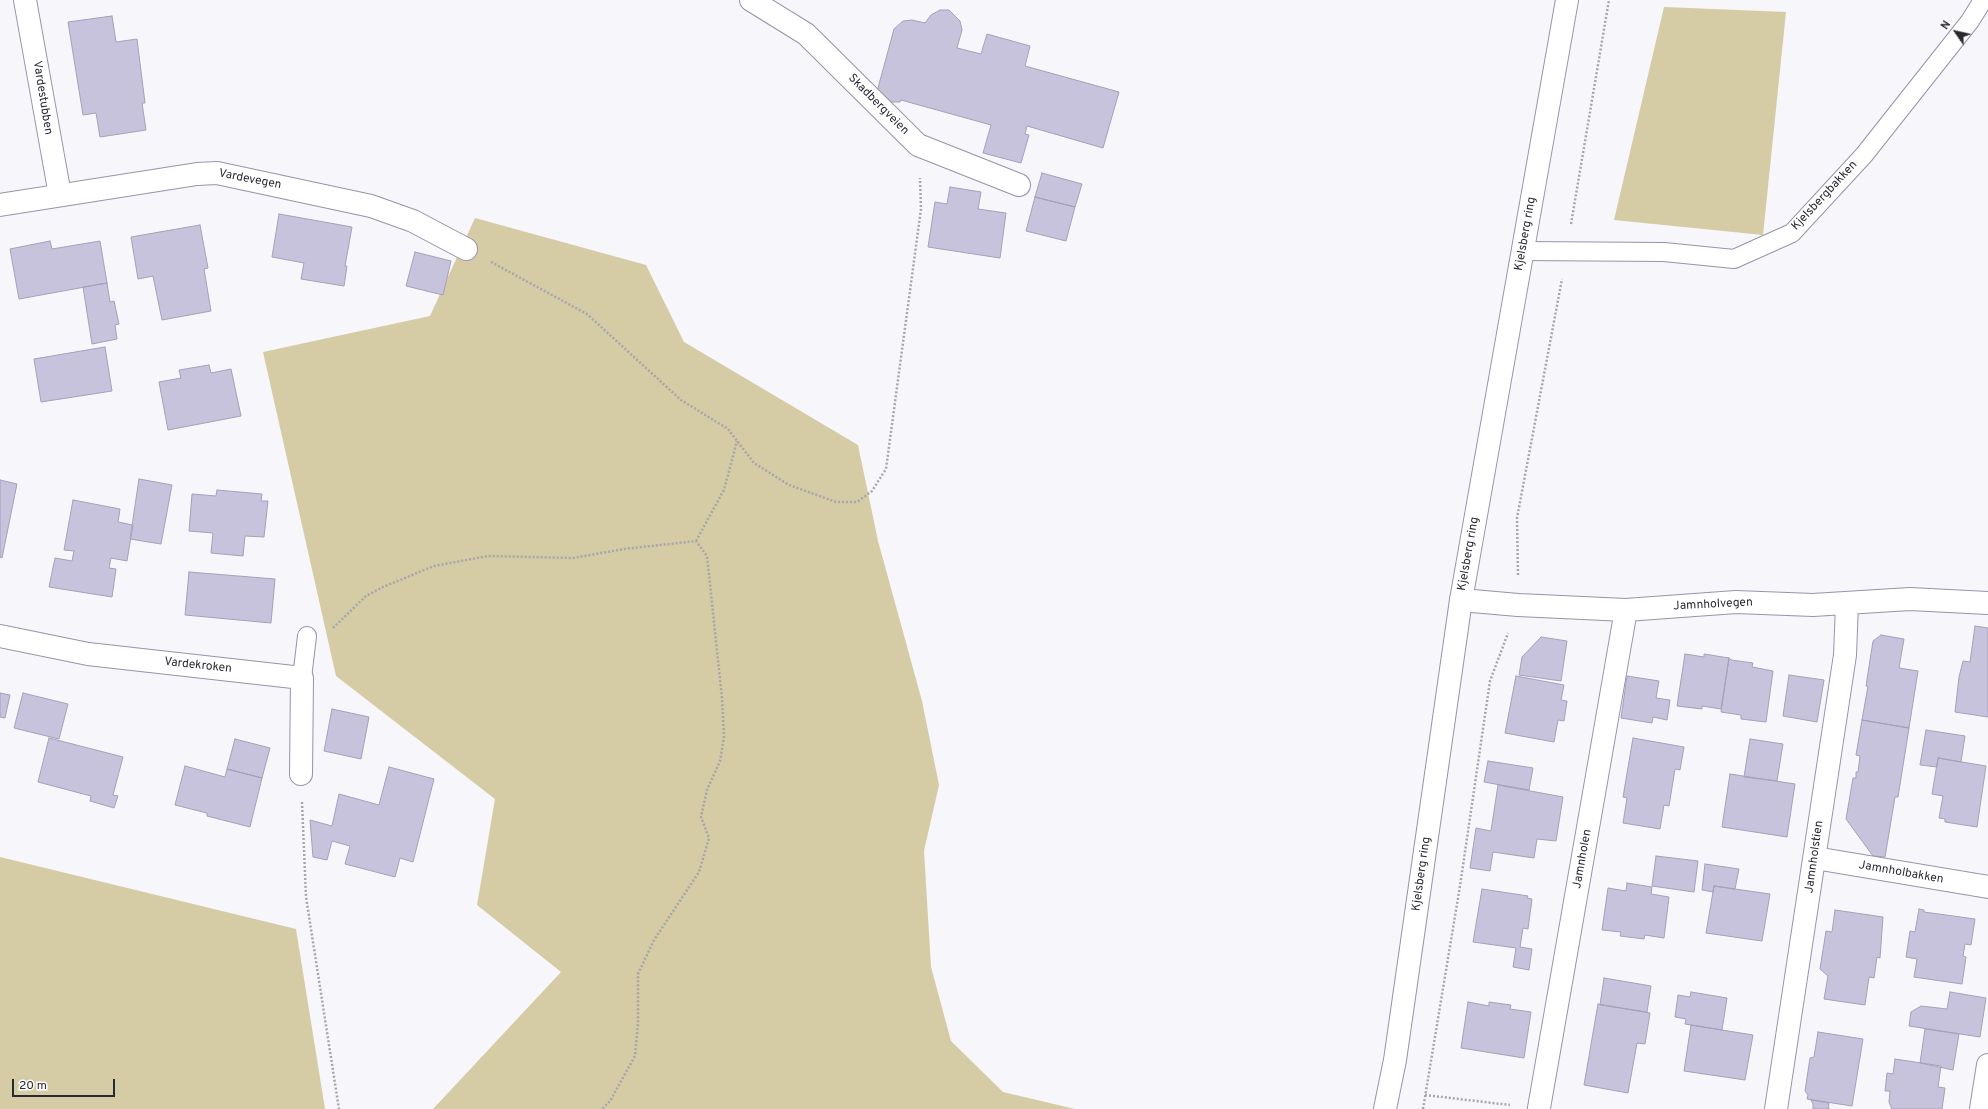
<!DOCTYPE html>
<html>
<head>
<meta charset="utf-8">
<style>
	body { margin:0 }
	#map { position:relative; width:1988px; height:1109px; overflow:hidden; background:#f6f6fb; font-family:Overpass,sans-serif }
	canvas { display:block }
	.north { position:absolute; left:1936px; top:12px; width:40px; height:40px; -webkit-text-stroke:3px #fff; paint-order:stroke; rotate:304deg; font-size:11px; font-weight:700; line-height:16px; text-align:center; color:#2a2932 }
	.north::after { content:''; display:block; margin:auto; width:14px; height:18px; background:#2a2932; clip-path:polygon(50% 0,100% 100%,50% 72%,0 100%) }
	.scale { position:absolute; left:12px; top:1079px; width:103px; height:18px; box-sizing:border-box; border:2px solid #2a2932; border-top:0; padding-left:5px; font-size:12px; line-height:14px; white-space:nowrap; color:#2a2932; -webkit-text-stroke:3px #fff; paint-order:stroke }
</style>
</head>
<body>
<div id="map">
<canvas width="1988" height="1109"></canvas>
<div class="north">N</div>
<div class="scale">20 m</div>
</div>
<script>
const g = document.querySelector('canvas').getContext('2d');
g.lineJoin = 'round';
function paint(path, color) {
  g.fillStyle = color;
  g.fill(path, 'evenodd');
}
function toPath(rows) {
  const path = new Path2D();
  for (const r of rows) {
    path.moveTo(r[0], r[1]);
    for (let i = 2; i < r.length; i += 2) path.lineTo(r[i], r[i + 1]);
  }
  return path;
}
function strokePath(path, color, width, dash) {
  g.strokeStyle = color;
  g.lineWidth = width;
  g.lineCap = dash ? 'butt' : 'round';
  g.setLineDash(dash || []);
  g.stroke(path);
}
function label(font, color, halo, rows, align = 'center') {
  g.font = font + ' Overpass,sans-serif';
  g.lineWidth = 3;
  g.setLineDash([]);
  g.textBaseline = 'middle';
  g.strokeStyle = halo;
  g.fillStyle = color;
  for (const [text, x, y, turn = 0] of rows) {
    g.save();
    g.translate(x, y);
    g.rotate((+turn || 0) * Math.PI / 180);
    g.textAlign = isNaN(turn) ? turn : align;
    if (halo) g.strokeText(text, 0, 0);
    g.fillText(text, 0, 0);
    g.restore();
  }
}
const green = toPath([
	[1664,7,1786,12,1763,235,1614,220],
	[475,218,646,265,684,342,858,445,878,541,922,701,939,785,924,851,931,967,951,1041,1003,1092,1075,1109,433,1109,561,972,477,905,495,799,336,676,263,352,430,316],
	[0,857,296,929,325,1109,0,1109]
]);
const building = toPath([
	[940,10,949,10,960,21,962,30,957,48,981,54,987,34,1030,46,1025,66,1119,92,1103,148,1027,126,1025,134,1029,135,1021,163,983,153,991,125,901,100,900,102,889,102,879,93,878,88,894,29,903,21,912,20,925,23,931,15,940,10],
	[112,16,116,42,137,39,145,103,142,103,146,130,100,137,96,113,83,115,68,22,112,16],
	[1042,173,1082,184,1075,207,1035,197,1042,173],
	[950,187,981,192,978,209,1006,213,1000,258,928,247,935,202,947,204,950,187],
	[1035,197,1075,207,1066,241,1026,231,1035,197],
	[279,214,352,227,345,266,347,266,344,286,301,279,304,263,272,257,279,214],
	[200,225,208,268,204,269,211,311,162,320,153,276,138,279,131,237,200,225],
	[50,241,52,249,100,241,107,283,19,299,10,249,50,241],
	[415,252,451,261,443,295,406,286,415,252],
	[107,283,110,302,114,301,119,324,115,325,117,339,92,344,83,287,107,283],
	[105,347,112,391,41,402,34,359,105,347],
	[209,365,211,373,231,369,241,416,168,430,159,382,181,378,179,370,209,365],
	[139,479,172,485,161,544,130,539,139,479],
	[0,480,17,484,2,558,0,557,0,480],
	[217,490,262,494,261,501,268,501,264,537,245,536,243,556,211,553,213,533,189,531,192,494,216,496,217,490],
	[73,500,120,509,118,522,133,525,127,561,111,558,109,568,116,569,112,597,49,587,55,558,72,561,74,551,64,550,73,500],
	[189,572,275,579,271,623,185,615,189,572],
	[1975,626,1988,628,1988,717,1955,712,1959,677,1963,661,1970,662,1975,626],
	[1881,635,1904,639,1899,668,1918,671,1909,728,1862,720,1868,686,1866,686,1873,641,1881,635],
	[1541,637,1567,641,1561,681,1519,675,1522,657,1541,637],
	[1685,654,1704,657,1704,654,1729,658,1721,709,1702,706,1702,709,1677,706,1685,654],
	[1729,658,1731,660,1753,663,1752,667,1773,671,1766,722,1741,719,1741,715,1721,712,1729,658],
	[1789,675,1824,680,1817,722,1783,716,1789,675],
	[1516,676,1564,685,1561,700,1567,701,1564,721,1558,720,1554,742,1505,733,1516,676],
	[1627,676,1659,681,1656,698,1670,700,1667,720,1653,717,1652,723,1621,718,1627,676],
	[0,693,10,695,5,718,0,717,0,693],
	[23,693,68,704,59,739,14,728,23,693],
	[332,709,369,717,361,759,324,751,332,709],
	[1862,720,1909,728,1898,797,1895,797,1885,857,1873,856,1846,819,1853,778,1856,778,1856,772,1858,772,1860,756,1856,755,1862,720],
	[1926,730,1965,736,1961,762,1938,758,1937,767,1920,765,1926,730],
	[49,738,123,757,113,795,118,796,114,808,90,801,91,796,38,782,49,738],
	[1633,738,1684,747,1680,770,1675,769,1669,806,1664,805,1660,829,1623,823,1627,798,1623,797,1633,738],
	[235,739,270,748,262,778,227,769,235,739],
	[1750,739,1783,744,1777,781,1744,777,1750,739],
	[1938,758,1986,766,1977,827,1945,822,1945,819,1939,818,1943,796,1932,794,1938,758],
	[1488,761,1533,768,1529,790,1484,782,1488,761],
	[185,766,225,777,227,769,262,778,250,827,207,816,207,813,175,805,185,766],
	[389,767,434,779,413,862,400,858,395,877,345,864,350,846,332,841,327,860,313,857,310,820,332,826,339,794,379,805,389,767],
	[1730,774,1795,784,1787,837,1722,827,1730,774],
	[1498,785,1563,797,1556,841,1537,839,1534,858,1493,852,1490,871,1470,868,1476,828,1491,831,1498,785],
	[1656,856,1698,861,1694,892,1652,886,1656,856],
	[1705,864,1739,869,1735,889,1714,886,1713,892,1702,890,1705,864],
	[1627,883,1652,887,1651,894,1669,897,1664,938,1645,935,1644,939,1620,936,1621,932,1602,930,1608,888,1626,891,1627,883],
	[1714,886,1770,894,1762,941,1706,933,1714,886],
	[1482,889,1528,896,1527,898,1532,899,1528,929,1523,928,1520,947,1532,949,1529,970,1513,967,1516,948,1473,942,1482,889],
	[1919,909,1924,910,1924,912,1975,919,1971,945,1965,944,1963,956,1966,957,1962,984,1914,977,1917,959,1906,957,1910,931,1915,932,1919,909],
	[1835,910,1883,917,1880,958,1877,957,1874,978,1869,977,1865,1005,1824,999,1828,976,1820,969,1826,931,1832,932,1835,910],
	[1604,978,1651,986,1647,1012,1600,1005,1604,978],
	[1691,992,1727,998,1722,1030,1685,1024,1686,1019,1675,1017,1678,995,1690,997,1691,992],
	[1950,992,1986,998,1980,1037,1909,1026,1911,1012,1921,1006,1947,1009,1950,992],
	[1468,1002,1489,1006,1489,1002,1511,1005,1510,1009,1531,1012,1524,1058,1461,1048,1468,1002],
	[1598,1004,1650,1013,1645,1044,1637,1043,1628,1093,1584,1085,1598,1004],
	[1691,1025,1753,1035,1745,1080,1684,1071,1691,1025],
	[1925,1029,1959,1034,1953,1070,1920,1063,1925,1029],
	[1818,1032,1863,1039,1852,1106,1807,1099,1808,1095,1805,1091,1810,1058,1814,1057,1818,1032],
	[1895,1059,1941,1066,1938,1087,1945,1088,1942,1109,1892,1109,1889,1102,1890,1091,1885,1091,1887,1073,1893,1074,1895,1059],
	[1811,1100,1829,1103,1828,1109,1830,1109,1813,1109,1813,1104,1811,1100]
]);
const path = toPath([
	[1571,224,1609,0],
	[491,262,587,314,681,400,728,429,754,463,789,485,836,502,857,502,872,491,886,469,921,209,920,178],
	[696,541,724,490,737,441],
	[1518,575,1517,518,1562,279],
	[333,628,366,596,383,587,434,566,488,556,573,558,624,549,696,541,707,556,722,698,724,737,720,761,707,790,701,817,709,838,699,872,654,940,638,974,638,1023,635,1056,610,1101,602,1109],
	[302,802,306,897,339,1109],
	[1425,1095,1510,1105],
	[1423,1109,1460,886,1490,681,1508,633]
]);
const service = toPath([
	[1523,251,1664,252,1734,259,1792,233,1864,155,1970,21,1983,0],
	[302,678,307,636]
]);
const minor = toPath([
	[25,0,60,195],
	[751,0,806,34,918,145,1019,185],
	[0,205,197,174,217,173,371,206,413,221,466,249],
	[1461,600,1518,605,1626,610,1736,602,1813,605,1910,599,1988,603],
	[0,636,88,654,302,678,301,774],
	[1815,858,1988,887],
	[1539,1108,1626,610],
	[1776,1109,1845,655,1847,604],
	[1981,1109,1988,1065]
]);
const tertiary = toPath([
	[1385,1109,1395,1060,1461,600,1567,0]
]);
const streetNames = [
	["Vardestubben",42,98,81],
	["Skadbergveien",878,105,45],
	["Vardevegen",250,180,11],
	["Kjelsbergbakken",1825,196,-47],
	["Kjelsberg ring",1526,234,-80],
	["Kjelsberg ring",1469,554,-80],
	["Jamnholvegen",1713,605,-3],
	["Vardekroken",198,666,6],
	["Jamnholstien",1815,857,-82],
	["Jamnholen",1583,859,-80],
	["Jamnholbakken",1901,873,10],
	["Kjelsberg ring",1422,874,-82]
];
paint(green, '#d5cba4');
paint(building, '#c7c3dc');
strokePath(building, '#a4a0b9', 1);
strokePath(service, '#9793ab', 20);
strokePath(minor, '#9793ab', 24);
strokePath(tertiary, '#9793ab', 24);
strokePath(path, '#a6a6ac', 2.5, [2, 2]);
strokePath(service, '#fff', 18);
strokePath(minor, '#fff', 22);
strokePath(tertiary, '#fff', 22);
label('12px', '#2a2932', '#fff', streetNames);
</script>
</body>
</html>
